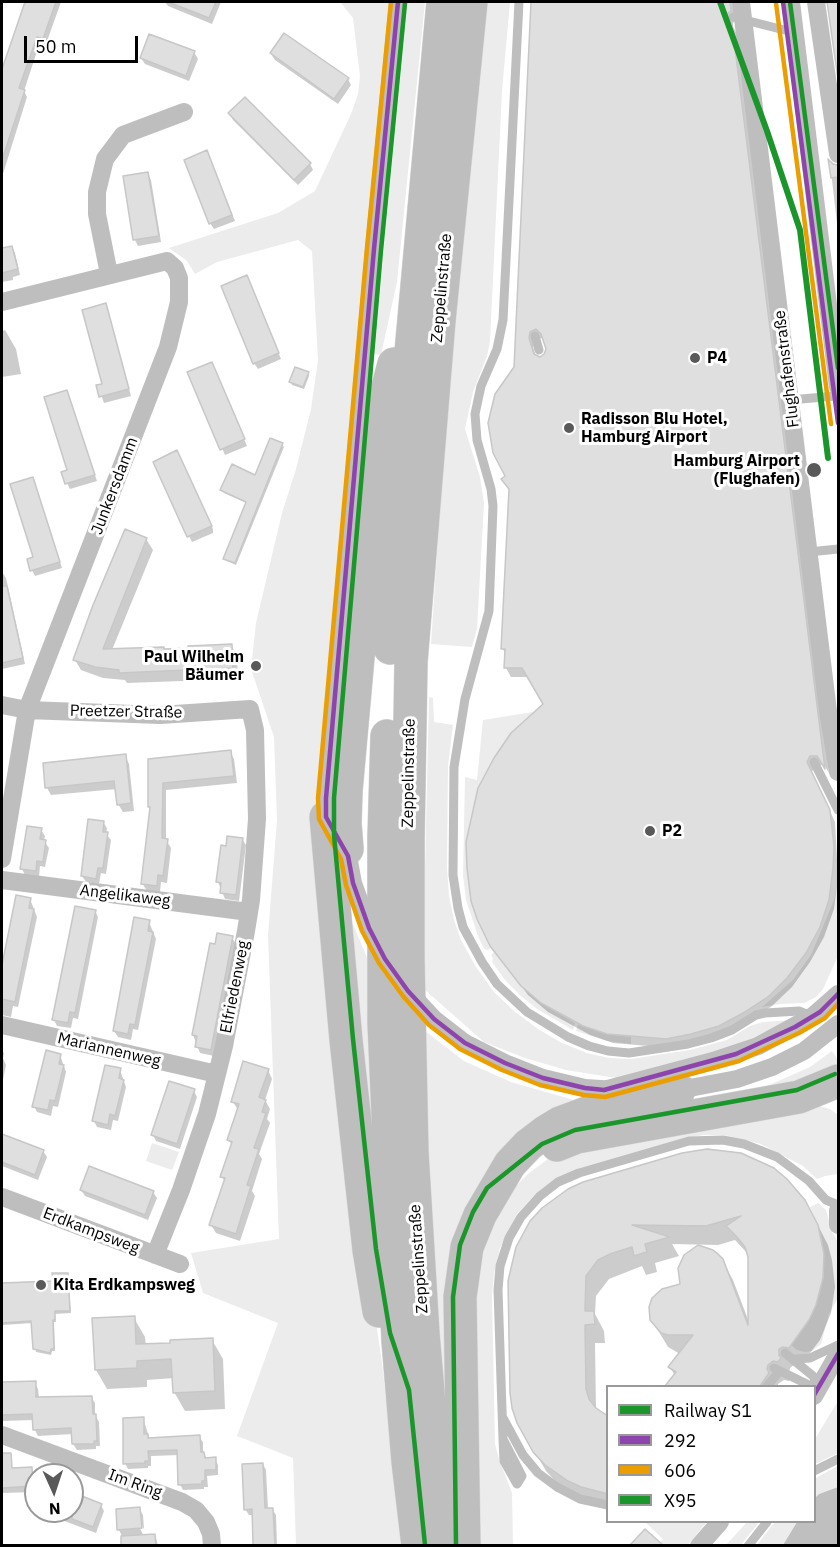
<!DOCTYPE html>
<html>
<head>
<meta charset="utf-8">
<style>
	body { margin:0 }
	#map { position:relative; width:840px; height:1547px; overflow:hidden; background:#fff; font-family:"IBM Plex Sans",sans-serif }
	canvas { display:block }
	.frame { position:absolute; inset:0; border:3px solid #000; pointer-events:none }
	.legend { position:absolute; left:606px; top:1385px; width:210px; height:138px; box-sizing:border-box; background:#fff; border:2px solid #999; margin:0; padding:8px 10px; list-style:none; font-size:18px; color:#000 }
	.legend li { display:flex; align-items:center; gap:12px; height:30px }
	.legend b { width:30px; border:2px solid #999 }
	.north { position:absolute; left:24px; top:1463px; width:60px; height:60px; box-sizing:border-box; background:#fff; border:2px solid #999; border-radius:50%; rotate:177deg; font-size:16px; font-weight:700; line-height:24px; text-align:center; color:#000 }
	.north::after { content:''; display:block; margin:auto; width:21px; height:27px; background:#595959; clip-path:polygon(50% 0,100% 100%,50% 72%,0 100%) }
	.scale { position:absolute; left:24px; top:36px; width:114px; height:27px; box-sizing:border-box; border:3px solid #000; border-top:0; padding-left:8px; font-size:18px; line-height:21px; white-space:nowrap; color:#000; -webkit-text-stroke:4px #fff; paint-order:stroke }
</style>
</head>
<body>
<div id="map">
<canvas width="840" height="1547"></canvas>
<div class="frame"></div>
<ul class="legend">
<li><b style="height:8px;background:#1a962b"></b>Railway S1</li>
<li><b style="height:8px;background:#8e44ad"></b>292</li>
<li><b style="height:8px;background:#eb9e00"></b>606</li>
<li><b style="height:8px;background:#1a962b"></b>X95</li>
</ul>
<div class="north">N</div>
<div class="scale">50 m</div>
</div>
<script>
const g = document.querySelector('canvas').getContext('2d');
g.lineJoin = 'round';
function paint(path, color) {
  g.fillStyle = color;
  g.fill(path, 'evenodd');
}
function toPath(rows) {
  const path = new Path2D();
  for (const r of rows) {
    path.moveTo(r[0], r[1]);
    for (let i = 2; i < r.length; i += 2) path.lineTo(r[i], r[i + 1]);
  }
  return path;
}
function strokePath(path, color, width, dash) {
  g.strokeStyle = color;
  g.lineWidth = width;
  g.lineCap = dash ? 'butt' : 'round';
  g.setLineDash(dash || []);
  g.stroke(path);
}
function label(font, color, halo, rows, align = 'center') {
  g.font = font + ' "IBM Plex Sans",sans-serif';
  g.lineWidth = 6;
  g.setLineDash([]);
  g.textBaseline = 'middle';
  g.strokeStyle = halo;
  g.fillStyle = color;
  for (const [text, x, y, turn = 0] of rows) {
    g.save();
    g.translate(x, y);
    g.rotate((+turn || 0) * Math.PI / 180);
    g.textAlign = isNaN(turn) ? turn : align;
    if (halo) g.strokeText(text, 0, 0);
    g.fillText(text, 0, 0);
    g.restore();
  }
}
const green = toPath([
	[340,2,390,2,331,668,376,1321,383,1371,401,1545,296,1545,293,1458,237,1436,278,1323,203,1293,191,1253,279,1239,268,935,277,820,274,737,251,669,256,623,282,513,296,469,311,409,318,360,312,251,298,240,217,262,195,274,187,261,169,248,278,213,315,191,351,114,358,94,360,76,353,18],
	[407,2,425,2,397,282,381,355,373,354],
	[481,2,510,2,502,91,490,341,487,356,473,392,465,429,480,477,484,503,477,629,472,647,431,644,446,418],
	[429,697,433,698,434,722,453,725,448,766,447,869,449,896,454,920,461,940,476,967,494,992,514,1011,538,1029,560,1042,587,1053,609,1058,631,1059,690,1050,727,1040,750,1026,763,1022,793,1020,754,1041,630,1076,616,1078,566,1070,525,1058,484,1042,425,990,424,914],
	[533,712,511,733,494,758,478,788,470,820,466,842,467,868,471,900,477,919,491,948,488,950,484,949,478,936,466,900,463,875,465,777,477,780,483,720],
	[838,880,838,956,823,989,816,997,804,1003,780,1004,762,1007,793,980,811,955,834,900],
	[347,897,351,906,350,917,368,960,379,1248],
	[494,952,521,986,541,1003,575,1023,573,1030,537,1009,521,996,505,980,492,962,493,958,491,955],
	[578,1024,607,1034,631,1037,631,1044,607,1041,576,1031],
	[424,1030,464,1061,511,1082,581,1102,469,1202,455,1521,433,1339],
	[832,1051,838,1060,838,1073,760,1089,810,1067],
	[819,1106,830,1109,838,1115,838,1174,825,1176,817,1179,803,1166,761,1144,724,1135,704,1135,685,1138,580,1168,547,1185,530,1200,517,1214,500,1248,494,1273,492,1296,495,1444,499,1459,512,1493,513,1545,473,1546,475,1289,481,1246,512,1190,529,1173,548,1159,569,1150],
	[152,1143,179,1152,172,1170,146,1161],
	[818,1203,826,1210,832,1232,838,1242,838,1298,829,1314,821,1344,812,1351,805,1352,797,1350,791,1345,809,1320,820,1293,824,1267,822,1240,818,1225,810,1207],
	[838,1401,838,1453,815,1464,815,1439],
	[838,1466,838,1487,819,1494,815,1498,814,1479],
	[645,1522,707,1522,687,1546,657,1545,663,1539],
	[747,1522,759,1522,741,1545,726,1545],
	[775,1522,797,1522,783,1545,756,1546]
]);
const water = toPath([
	[838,1487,838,1545,783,1545,797,1522,814,1522,815,1498,819,1494]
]);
const shadow = toPath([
	[26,2,61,2,46,44,40,42,24,91,27,97,2,177,2,86,3,80,2,74],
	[165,2,221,2,212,24,168,6],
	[532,2,735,2,735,20,732,25,737,34,829,773,824,765,815,765,812,772,835,822,838,878,834,909,824,937,810,962,792,987,772,1006,751,1021,672,1048,613,1043,590,1035,548,1012,528,995,491,945,545,704,529,677,511,677,506,668,506,655,503,649,510,492,503,480,507,477,516,367],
	[542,338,547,349,542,358,536,356,533,347,535,340],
	[814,2,838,2,838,68,829,4],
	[194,52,198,59,189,81,145,64,141,58],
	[271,54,348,79,351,85,338,104,275,60],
	[230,114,310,164,313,170,298,185,233,120],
	[210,158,235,221,214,229,210,223],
	[830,163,838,166,838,232],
	[148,174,151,180,161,242,138,246,135,240,125,177],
	[12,247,15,253,20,275,13,277,13,280,2,282,2,250],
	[250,283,281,359,258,369,254,363],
	[105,305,108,311,131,396,104,403,98,386,104,385],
	[5,330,16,349,21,374,2,377,2,331],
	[214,369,247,446,225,455,189,373],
	[308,373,309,376,304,389,292,385,291,382],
	[67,392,97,481,70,489,67,483,69,471],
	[282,445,284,447,236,565,227,561,225,559,247,503,224,493,222,490,256,477],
	[180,458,213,529,213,533,192,542,189,536],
	[33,478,62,568,35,576,32,570,35,558],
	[146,539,153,550,112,650,164,651,231,645,237,656,238,679,127,683,125,680,103,678,81,670,75,660],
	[2,572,6,578,25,664,2,669],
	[230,752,234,759,237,783,166,790,166,840,171,848,167,883,161,882,160,892,147,891,142,883,151,810,149,806,150,760],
	[125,756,129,764,134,811,123,812,118,804,117,789,51,795,47,788],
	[103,822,107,828,106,834,111,840,106,874,101,873,99,884,86,882,82,876],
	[41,830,45,836,44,841,49,848,45,867,40,866,39,877,25,875,22,869],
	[242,839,246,845,239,901,225,899,218,882,227,848],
	[17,896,30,899,37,917,18,1007,13,1006,11,1017,2,1015,2,973],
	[95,911,98,917,78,1019,73,1018,71,1028,57,1026,54,1020],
	[149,922,156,939,138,1030,133,1029,131,1040,118,1037,114,1031],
	[232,938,236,944,214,1056,200,1053,193,1035,216,946],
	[2,1050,4,1053,3,1058,6,1065,2,1085],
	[60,1055,66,1072,58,1107,53,1106,51,1116,37,1112,34,1106],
	[120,1070,126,1087,118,1121,113,1120,111,1130,97,1127,94,1121],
	[268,1070,272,1079,265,1100,270,1109,267,1119,270,1123,259,1154,262,1159,252,1191,255,1196,240,1241,216,1233,211,1225,225,1182,222,1177,232,1146,229,1140,238,1110,233,1102],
	[194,1091,197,1097,180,1149,156,1141,153,1135],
	[2,1135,43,1151,47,1157,38,1180,2,1166],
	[81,1190,153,1192,157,1198,148,1220,85,1196],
	[809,1208,828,1245,832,1260,835,1287,831,1313,820,1340,800,1366,794,1365,790,1368,789,1375,791,1378,789,1381,784,1380,778,1384,778,1386,667,1386,675,1376,670,1367,680,1354,668,1347,656,1327,681,1285,722,1260,733,1280,749,1322,748,1254,735,1240,718,1245,672,1244,679,1256,655,1263,657,1272,646,1275,642,1266,609,1279,596,1296,595,1314,604,1331,605,1343,595,1343,596,1410,608,1418,608,1510,580,1500,558,1484,546,1471,518,1422,509,1282,512,1263,523,1234],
	[68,1274,71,1313,55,1314,56,1322,54,1322,55,1351,52,1351,51,1355,36,1352,33,1323,2,1325,2,1284,54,1282],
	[134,1318,145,1337,146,1346,212,1340,223,1359,225,1409,185,1411,174,1392,174,1378,147,1380,147,1387,107,1389,96,1370],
	[35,1383,38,1389,39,1398,91,1397,95,1403,95,1415,99,1422,100,1446,96,1446,96,1449,77,1450,73,1444,73,1434,38,1436,35,1430,34,1420,2,1421,2,1384],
	[143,1418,150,1440,199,1437,203,1442,203,1452,207,1459,215,1459,218,1465,218,1475,207,1476,208,1487,204,1487,204,1489,183,1490,180,1484,179,1455,151,1456,151,1466,148,1466,148,1468,128,1469,125,1463],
	[263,1464,266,1470,268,1509,272,1509,276,1515,277,1546,255,1546,253,1515,249,1515,245,1509],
	[31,1469,35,1475,36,1492,2,1493,2,1470],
	[72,1494,101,1505,104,1511,96,1533,46,1514,44,1511,72,1511],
	[139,1509,143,1515,144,1529,139,1521,137,1523,144,1536,155,1535,158,1546,136,1546,135,1535,122,1536,119,1530],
	[645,1531,650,1536,652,1534,662,1546,632,1546]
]);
const building = toPath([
	[25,2,56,2,43,39,37,37,19,88,25,90,4,154,2,154,2,69,25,2],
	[168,2,216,2,209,18,168,2],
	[531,2,730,2,731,11,728,13,726,18,732,24,825,769,817,756,810,756,807,762,830,810,834,847,833,868,829,900,820,927,806,953,787,978,768,997,745,1012,719,1026,691,1034,666,1039,607,1034,583,1026,541,1003,521,986,490,946,477,919,471,901,467,868,466,842,478,788,494,758,511,733,543,704,522,668,504,668,505,649,501,649,509,489,501,479,505,476,493,453,488,423,495,394,514,367,531,2],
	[536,329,541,334,546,349,544,354,540,357,534,354,529,338,530,332,536,329],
	[827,2,838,2,838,79,827,2],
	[284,33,349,78,334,99,270,53,284,33],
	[149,34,195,51,186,76,140,58,149,34],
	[245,97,311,163,294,180,228,113,245,97],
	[207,150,232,215,209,224,184,160,207,150],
	[828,159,833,164,838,165,838,177,831,178,828,159],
	[148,172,159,236,133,240,123,176,148,172],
	[12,246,18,269,2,273,2,248,12,246],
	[247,275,279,353,253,364,221,286,247,275],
	[106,303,129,389,99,397,96,385,102,384,82,310,106,303],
	[212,362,245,439,220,450,187,372,212,362],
	[295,367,309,372,303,387,289,382,295,367],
	[67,390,95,475,65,484,61,472,67,470,44,397,67,390],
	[270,438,283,443,235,563,223,559,246,502,220,490,232,464,255,475,270,438],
	[177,450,212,526,187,537,153,462,177,450],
	[33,477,60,562,30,571,27,559,33,557,10,484,33,477],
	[125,529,147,538,103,649,164,647,164,649,188,648,188,646,232,644,233,668,119,673,119,670,95,667,73,660,93,605,125,529],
	[2,586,7,586,23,658,2,663,2,586],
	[231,750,234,776,163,783,162,838,168,839,163,876,158,875,157,886,141,884,150,807,148,807,148,759,231,750],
	[126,754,131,803,117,805,114,781,45,788,43,763,126,754],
	[88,819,104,821,103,832,108,832,103,868,98,868,96,879,81,876,88,819],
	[27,826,42,828,40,839,46,840,43,862,37,861,36,871,20,869,27,826],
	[227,836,243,838,236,895,220,893,221,883,216,882,221,845,226,846,227,836],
	[16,895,31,898,29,908,34,909,15,1002,2,999,2,965,16,895],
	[75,906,96,910,75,1013,70,1012,68,1023,52,1020,75,906],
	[134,917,150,920,148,931,153,932,135,1025,130,1024,128,1034,113,1031,134,917],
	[217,933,233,936,211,1050,195,1047,197,1036,192,1035,210,943,215,944,217,933],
	[46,1050,61,1054,59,1064,64,1065,55,1101,50,1100,48,1110,32,1107,46,1050],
	[243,1061,269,1069,259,1097,266,1100,262,1112,266,1113,254,1148,259,1149,247,1185,251,1186,236,1234,209,1225,225,1178,220,1177,232,1142,227,1140,239,1104,231,1102,243,1061],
	[105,1065,121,1068,119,1078,124,1080,115,1116,110,1114,108,1125,92,1121,105,1065],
	[169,1081,195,1089,177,1144,151,1135,169,1081],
	[2,1134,44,1150,35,1175,2,1162,2,1134],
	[707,1149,741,1153,774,1168,787,1179,805,1200,818,1225,824,1254,823,1278,816,1305,809,1320,789,1348,783,1347,779,1349,779,1355,781,1358,778,1362,773,1361,768,1365,767,1369,769,1373,760,1386,665,1386,676,1372,668,1367,693,1335,668,1335,661,1333,650,1320,649,1307,652,1298,662,1289,680,1284,678,1268,684,1255,698,1245,713,1250,718,1254,723,1259,748,1325,748,1257,745,1247,737,1237,726,1226,741,1216,706,1226,632,1225,670,1237,645,1244,647,1252,634,1256,632,1247,610,1254,598,1260,586,1276,585,1311,594,1311,595,1324,585,1325,586,1389,589,1399,596,1408,608,1416,608,1494,581,1487,568,1481,545,1465,533,1452,517,1423,512,1408,510,1393,508,1281,516,1247,530,1221,542,1208,568,1189,583,1182,682,1153,707,1149],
	[89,1166,154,1191,145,1215,80,1190,89,1166],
	[52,1273,68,1273,70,1311,55,1311,55,1320,53,1320,54,1349,51,1349,50,1353,33,1349,31,1321,2,1323,2,1283,53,1281,52,1273],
	[135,1316,136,1344,170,1343,170,1340,213,1338,215,1391,173,1393,171,1359,137,1361,137,1368,95,1370,92,1318,135,1316],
	[36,1381,36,1397,92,1396,93,1414,96,1414,97,1441,94,1441,94,1444,72,1444,71,1428,33,1430,32,1414,2,1415,2,1382,36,1381],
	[144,1417,144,1434,148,1434,148,1438,200,1435,201,1452,204,1452,205,1458,216,1457,216,1470,205,1470,205,1481,202,1481,202,1484,178,1485,177,1450,148,1451,149,1461,145,1461,145,1463,123,1464,123,1418,144,1417],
	[2,1453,11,1453,12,1468,32,1467,33,1486,2,1488,2,1453],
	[263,1463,265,1508,273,1508,275,1545,253,1545,252,1509,244,1510,242,1464,263,1463],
	[72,1492,102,1504,93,1527,72,1519,72,1492],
	[140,1507,142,1528,117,1530,116,1509,140,1507],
	[645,1529,663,1545,630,1545,645,1529],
	[155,1534,156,1545,121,1545,121,1536,155,1534]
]);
const lane = toPath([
	[519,2,503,320,497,349,481,386,475,414,477,440,491,489,493,506,489,611,465,699,454,767,453,875,458,908,463,927,482,962,497,984,527,1012,568,1037,589,1046,608,1051,629,1053,688,1044,711,1038,732,1030,756,1015,765,1013,799,1011,811,1016],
	[535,336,539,350],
	[790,400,835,396],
	[809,552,838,549],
	[814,762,838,810],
	[785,1353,813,1376,818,1387],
	[795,1359,810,1358,838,1345],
	[774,1368,811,1386],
	[767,1386,779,1372],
	[503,1418,523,1455,538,1473,557,1487,580,1499,608,1505],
	[503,1439,522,1476,517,1484,504,1461,503,1439,498,1290,500,1266,509,1238,521,1217,540,1196,558,1182,579,1173,689,1141,723,1140,744,1144,777,1157,809,1181,826,1200,838,1205],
	[814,1471,838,1459],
	[748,1546,767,1522]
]);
const street = toPath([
	[741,2,828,711,838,772],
	[791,2,838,387],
	[816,2,838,154],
	[109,274,97,214,97,192,105,159,123,135,184,112],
	[2,302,167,261,175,268,179,278,179,302,168,347,27,710,2,859],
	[2,705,27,710,160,715,250,709,255,730,257,819,251,900,246,931,224,1046,207,1114,181,1190,155,1255],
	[2,880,249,912],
	[362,908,353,883,348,856,326,817,326,798,374,249,398,2],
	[2,1025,217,1074],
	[465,1043,505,1063,543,1078,585,1088,616,1090],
	[604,1090,713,1061,758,1046,813,1016,838,994],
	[2,1197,180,1264],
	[838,1211,838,1225],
	[814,1396,838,1354],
	[2,1435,182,1502,196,1510,206,1522,211,1534,212,1546],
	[699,1546,720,1522]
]);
const highway = toPath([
	[390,648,400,472,443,2],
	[387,736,384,837,384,1024,398,1341,408,1462,418,1546],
	[326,817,346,1040,369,1250,379,1311],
	[347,849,345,823,346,791,377,445,382,410,394,364],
	[557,1145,577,1137,799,1097,838,1081],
	[443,1546,437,1498,423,1333,412,1152,408,958,408,841,411,662,439,321,471,2],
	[464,1546,460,1297,467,1247,480,1215,510,1164,528,1145,545,1132,560,1123,595,1110,679,1090]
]);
const laneBridge = toPath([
	[733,17,796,33]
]);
const streetBridge = toPath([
	[362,908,369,928,385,959,408,991,434,1019,465,1043],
	[679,1090,737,1079,772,1067,804,1051,838,1024]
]);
const bus1 = toPath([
	[398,2,374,249,326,798,326,817,348,856,353,883,369,928,385,959,408,991,434,1019,465,1043,505,1063,543,1078,585,1088,604,1090,736,1054,795,1027,820,1012,838,994],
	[783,2,838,423],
	[814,1395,838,1354]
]);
const bus2 = toPath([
	[391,2,367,248,318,798,319,819,341,859,346,885,362,931,379,963,403,996,429,1025,460,1049,502,1070,540,1085,584,1095,605,1097,739,1061,799,1033,825,1018,838,1004],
	[776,3,831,424]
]);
const bus3 = toPath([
	[790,2,838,368],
	[405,3,381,250,334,798,334,835,353,1039,376,1249,390,1333,409,1390,425,1545],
	[456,1546,453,1297,460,1245,473,1212,487,1188,542,1144,575,1130,797,1090,835,1074]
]);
const rail1 = toPath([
	[720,2,767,131,800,230,828,458]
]);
const markers = [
	[695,358,6,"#595959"],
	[569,428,6,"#595959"],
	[814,470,8,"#595959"],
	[256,666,6,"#595959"],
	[650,831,6,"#595959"],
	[41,1285,6,"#595959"]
];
const streetNames = [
	["Zeppelinstraße",442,288,-85],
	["Flughafenstraße",787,369,-97],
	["Junkersdamm",115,486,-69],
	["Preetzer Straße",126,712,1],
	["Zeppelinstraße",409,773,-89],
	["Angelikaweg",125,896,7],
	["Elfriedenweg",235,987,-79],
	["Mariannenweg",109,1050,13],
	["Erdkampsweg",91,1231,21],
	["Zeppelinstraße",419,1259,-94],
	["Im Ring",135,1484,20]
];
const poiNames = [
	["P4",707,358],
	["Radisson Blu Hotel,",581,419],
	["Hamburg Airport",581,437],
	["Hamburg Airport",800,461,"right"],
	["(Flughafen)",800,479,"right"],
	["Paul Wilhelm",244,657,"right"],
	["Bäumer",244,675,"right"],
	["P2",662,831],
	["Kita Erdkampsweg",53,1285]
];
paint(green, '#ececec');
paint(water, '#bfbfbf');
paint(shadow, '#0003');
paint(building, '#dfdfdf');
strokePath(building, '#c7c7c7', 1.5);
strokePath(highway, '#dbdbdb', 34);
strokePath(lane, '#bebebe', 9);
strokePath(street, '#bebebe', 18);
strokePath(highway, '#bebebe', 33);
strokePath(laneBridge, '#bebebe', 9);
strokePath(streetBridge, '#bebebe', 18);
strokePath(bus1, '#8e44ad', 4.5);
strokePath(bus2, '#eb9e00', 4.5);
strokePath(bus3, '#1a962b', 4.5);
strokePath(rail1, '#1a962b', 6);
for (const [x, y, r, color] of markers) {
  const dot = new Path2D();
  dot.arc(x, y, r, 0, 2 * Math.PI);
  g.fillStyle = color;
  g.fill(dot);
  strokePath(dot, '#fff', 2);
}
label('16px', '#000', '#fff', streetNames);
label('bold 16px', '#000', '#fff', poiNames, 'left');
</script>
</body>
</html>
